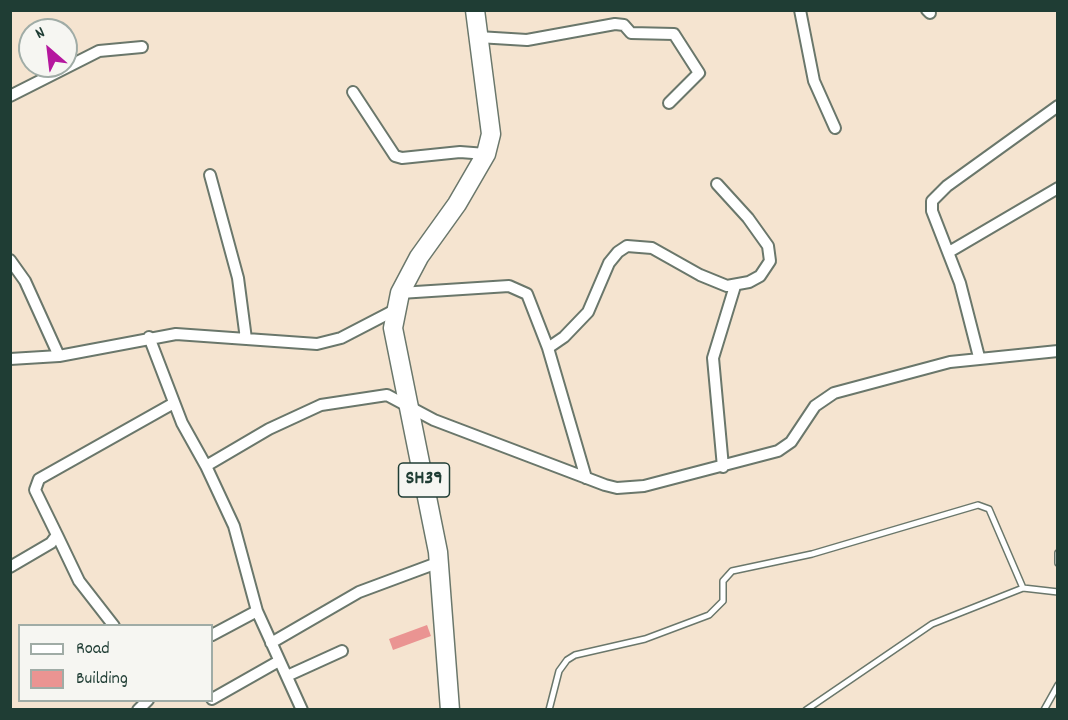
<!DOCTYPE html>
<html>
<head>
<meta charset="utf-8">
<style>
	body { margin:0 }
	#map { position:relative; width:1068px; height:720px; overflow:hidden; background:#f5e4d0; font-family:Dekko,sans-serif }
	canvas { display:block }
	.frame { position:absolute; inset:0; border:12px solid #1f3d34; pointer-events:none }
	.legend { position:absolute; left:18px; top:624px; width:195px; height:78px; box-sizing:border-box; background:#f6f6f2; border:2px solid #a0aca6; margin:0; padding:8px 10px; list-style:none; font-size:18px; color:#1f3d34 }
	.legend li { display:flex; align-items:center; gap:12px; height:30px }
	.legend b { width:30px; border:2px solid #a0aca6 }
	.north { position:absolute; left:18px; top:18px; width:60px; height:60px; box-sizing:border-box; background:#f6f6f2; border:2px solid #a0aca6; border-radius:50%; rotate:332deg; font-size:16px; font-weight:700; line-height:24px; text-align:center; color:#1f3d34 }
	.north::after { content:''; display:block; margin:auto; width:21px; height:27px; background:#b5179e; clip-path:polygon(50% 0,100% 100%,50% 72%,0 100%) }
</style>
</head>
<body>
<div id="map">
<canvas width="1068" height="720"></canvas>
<div class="frame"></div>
<ul class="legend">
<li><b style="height:8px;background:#fff"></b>Road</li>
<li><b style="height:16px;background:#ea9492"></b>Building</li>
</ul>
<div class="north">N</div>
</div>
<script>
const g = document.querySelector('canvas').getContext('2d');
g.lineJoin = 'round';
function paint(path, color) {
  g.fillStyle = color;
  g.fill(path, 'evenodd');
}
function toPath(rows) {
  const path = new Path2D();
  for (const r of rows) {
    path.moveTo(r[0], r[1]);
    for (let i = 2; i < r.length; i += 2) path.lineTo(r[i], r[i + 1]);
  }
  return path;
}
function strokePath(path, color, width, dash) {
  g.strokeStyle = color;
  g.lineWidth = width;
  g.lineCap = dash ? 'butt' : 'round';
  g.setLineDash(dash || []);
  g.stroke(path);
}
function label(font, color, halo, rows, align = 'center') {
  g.font = font + ' Dekko,sans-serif';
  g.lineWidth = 4.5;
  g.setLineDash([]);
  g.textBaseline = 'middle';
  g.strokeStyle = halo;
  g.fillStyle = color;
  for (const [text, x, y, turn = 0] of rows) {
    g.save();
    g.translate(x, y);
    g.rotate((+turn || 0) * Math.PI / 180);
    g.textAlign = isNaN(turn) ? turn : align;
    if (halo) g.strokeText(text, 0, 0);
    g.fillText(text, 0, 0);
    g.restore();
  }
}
const building = toPath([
	[427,625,431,636,393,650,389,639]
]);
const service = toPath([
	[1058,553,1058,563],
	[549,710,559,671,567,660,575,655,645,639,709,615,723,601,723,581,732,571,812,554,978,505,989,509,1023,588,1058,592],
	[806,710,932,624,1023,588],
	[1044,710,1058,685]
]);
const minor = toPath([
	[800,10,814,81,835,128],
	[927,10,930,13],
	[478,37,527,40,615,24,624,25,631,33,674,34,699,73,669,103],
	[353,92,395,156,402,158,460,152,486,154],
	[10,96,99,51,142,47],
	[210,175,238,278,246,339],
	[949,252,1058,188],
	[10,260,25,281,59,356],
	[400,293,509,286,527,294,548,348,586,478],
	[149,337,182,423,206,466,234,526,257,611,302,710],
	[548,348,564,337,588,312,609,263,618,252,627,246,652,248,700,275,727,286,749,282,760,276,770,261,768,246,748,218,717,184],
	[979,357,960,283,932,211,932,201,947,186,1058,106],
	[10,359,59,356,176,334,317,344,341,338,395,310],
	[206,466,269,429,321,405,387,395,434,420,605,485,617,488,644,486,778,451,791,442,815,406,834,393,950,362,1058,351],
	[723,467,713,358,735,286],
	[57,535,79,581,114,626],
	[10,567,51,543,57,535,35,490,39,479,174,403],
	[212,635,257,611],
	[271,643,359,592,437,563],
	[287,676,342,651],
	[212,699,279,661],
	[138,710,148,700]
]);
const primary = toPath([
	[450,710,438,552,393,328,400,293,419,257,457,204,486,154,491,134,475,10]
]);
const shields = [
	[424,480,51]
];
const shieldNames = [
	["SH39",424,480]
];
paint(building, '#ea9492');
strokePath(service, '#6a776b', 8);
strokePath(minor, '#6a776b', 14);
strokePath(primary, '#6a776b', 21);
strokePath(service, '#fff', 5);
strokePath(minor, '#fff', 10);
strokePath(primary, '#fff', 18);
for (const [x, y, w] of shields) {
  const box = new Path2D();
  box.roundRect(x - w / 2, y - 17, w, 34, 4.5);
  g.fillStyle = '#f6f6f2';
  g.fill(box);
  strokePath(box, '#1f3d34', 1.5);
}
label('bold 20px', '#1f3d34', null, shieldNames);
</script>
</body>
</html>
